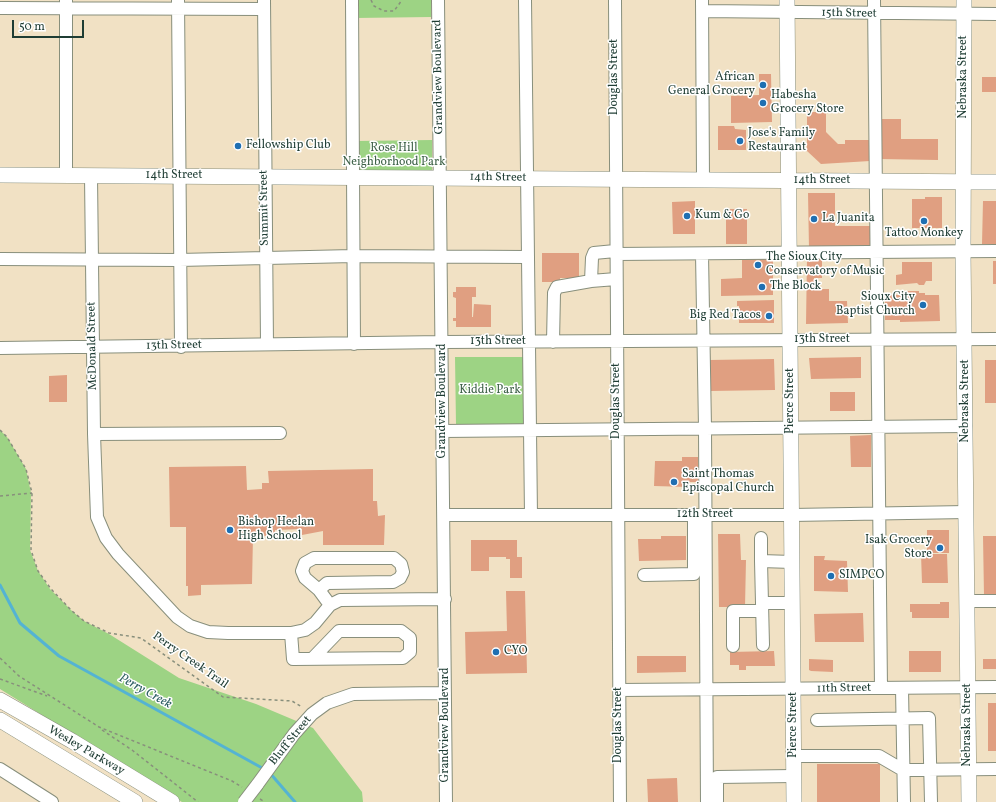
<!DOCTYPE html>
<html>
<head>
<meta charset="utf-8">
<style>
	body { margin:0 }
	#map { position:relative; width:996px; height:802px; overflow:hidden; background:#f1e1c4; font-family:Vollkorn,serif }
	canvas { display:block }
	.scale { position:absolute; left:12px; top:20px; width:72px; height:18px; box-sizing:border-box; border:2px solid #1f3d34; border-top:0; padding-left:5px; font-size:12px; line-height:14px; white-space:nowrap; color:#1f3d34; -webkit-text-stroke:3px #fff; paint-order:stroke }
</style>
</head>
<body>
<div id="map">
<canvas width="996" height="802"></canvas>
<div class="scale">50 m</div>
</div>
<script>
const g = document.querySelector('canvas').getContext('2d');
g.lineJoin = 'round';
function paint(path, color) {
  g.fillStyle = color;
  g.fill(path, 'evenodd');
}
function toPath(rows) {
  const path = new Path2D();
  for (const r of rows) {
    path.moveTo(r[0], r[1]);
    for (let i = 2; i < r.length; i += 2) path.lineTo(r[i], r[i + 1]);
  }
  return path;
}
function strokePath(path, color, width, dash) {
  g.strokeStyle = color;
  g.lineWidth = width;
  g.lineCap = dash ? 'butt' : 'round';
  g.setLineDash(dash || []);
  g.stroke(path);
}
function label(font, color, halo, rows, align = 'center') {
  g.font = font + ' Vollkorn,serif';
  g.lineWidth = 3;
  g.setLineDash([]);
  g.textBaseline = 'middle';
  g.strokeStyle = halo;
  g.fillStyle = color;
  for (const [text, x, y, turn = 0] of rows) {
    g.save();
    g.translate(x, y);
    g.rotate((+turn || 0) * Math.PI / 180);
    g.textAlign = isNaN(turn) ? turn : align;
    if (halo) g.strokeText(text, 0, 0);
    g.fillText(text, 0, 0);
    g.restore();
  }
}
const green = toPath([
	[354,0,431,0,431,17,355,18],
	[432,140,432,172,357,172,356,141],
	[455,357,523,357,523,424,456,425],
	[0,430,7,437,26,469,31,493,30,550,38,571,50,589,72,611,84,621,109,634,179,678,256,704,313,728,362,792,363,802,182,802,0,689]
]);
const stream = toPath([
	[0,585,20,623,59,656,264,769],
	[269,772,295,802]
]);
const building = toPath([
	[759,74,771,74,772,122,731,123,731,96,759,95],
	[982,77,996,77,996,92,982,92],
	[807,112,826,112,826,132,838,144,845,144,845,140,869,140,870,161,821,164,807,151],
	[879,119,901,119,901,139,938,139,938,160,879,159],
	[718,126,734,126,735,129,746,130,746,150,718,150],
	[808,193,835,193,835,226,874,226,874,248,809,249],
	[925,197,942,197,942,228,912,228,912,199,925,199],
	[695,201,695,234,673,234,672,202],
	[983,201,996,201,996,244,982,244],
	[726,209,747,209,747,244,726,244],
	[542,253,579,253,579,278,560,278,560,282,542,282],
	[742,256,773,256,773,295,721,296,721,279,742,278],
	[807,257,822,257,822,278,814,278,814,289,829,289,829,301,847,301,848,323,806,324],
	[993,261,996,261,996,284,993,284],
	[902,262,932,262,932,281,926,281,924,285,919,285,917,283,896,285,896,275,902,274],
	[456,287,476,287,476,297,472,297,472,317,473,317,474,304,491,305,491,327,456,327,456,321,453,321,453,318,456,318,456,298,453,297,453,292,456,292],
	[906,291,919,291,919,293,925,293,925,295,939,295,940,321,900,322,900,320,885,320,885,295,901,295,901,293,906,293],
	[774,300,774,323,739,323,739,306,737,306,737,301],
	[861,357,861,378,811,379,809,358],
	[774,359,775,390,710,391,709,360],
	[985,360,996,360,996,403,985,403],
	[67,375,67,402,49,402,49,376],
	[830,392,855,392,855,411,830,411],
	[871,435,871,467,851,467,850,436],
	[682,457,698,457,698,482,688,482,688,487,654,486,655,461,682,461],
	[246,466,247,490,262,489,262,483,269,483,268,471,373,469,373,501,377,501,378,516,385,515,384,545,323,545,323,531,302,535,302,529,275,530,275,536,253,536,252,584,201,585,201,595,188,596,188,586,186,586,186,527,170,527,169,467],
	[927,530,949,530,949,553,927,553],
	[718,534,740,534,741,560,746,560,745,607,719,607],
	[661,536,686,536,686,560,639,561,638,539,661,539],
	[983,536,996,536,996,596,984,596],
	[471,540,517,540,517,557,522,557,522,578,510,578,510,559,506,559,506,557,489,557,489,571,471,571],
	[921,554,947,554,948,583,922,583],
	[814,556,825,556,824,560,847,561,848,592,814,591],
	[506,591,525,591,527,673,466,674,465,632,507,631],
	[940,602,949,602,949,618,912,618,912,612,910,612,910,604,940,604],
	[863,613,864,642,815,642,814,614],
	[774,651,775,666,746,666,746,670,739,670,739,665,730,665,730,652],
	[909,651,941,651,941,672,909,672],
	[637,656,686,656,686,672,637,673],
	[809,659,833,660,833,672,811,671,809,670],
	[983,659,996,659,996,669,983,669],
	[988,703,996,703,996,751,988,751],
	[817,764,880,764,880,802,817,802],
	[677,778,678,802,648,802,647,779]
]);
const path = toPath([
	[371,0,374,6,384,11,394,11,402,0],
	[0,430,7,437,26,469,32,493,31,550,38,571,51,589,72,611,84,621,109,633,141,638,223,697,292,701,302,707],
	[0,496,32,493],
	[0,658,19,676,99,727,232,781,242,787],
	[0,679,47,696],
	[102,730,132,750,198,802],
	[260,799,265,802]
]);
const minor = toPath([
	[66,0,66,175],
	[178,0,181,347],
	[264,0,267,344],
	[352,0,354,344],
	[438,0,446,802],
	[525,0,531,515],
	[615,0,620,802],
	[702,0,703,180],
	[874,0,881,688],
	[0,8,264,9],
	[702,11,996,14],
	[91,176,94,434,97,517,106,538,118,554,177,617,190,626,208,632,228,633,291,633,305,630,315,623,330,605,340,600,445,599],
	[615,254,996,251],
	[702,254,705,428,707,802],
	[0,259,179,260,353,256,527,257],
	[591,281,592,258,594,253,615,251],
	[553,342,554,293,557,287,591,281,616,279],
	[0,348,443,342,996,339],
	[443,431,966,426],
	[94,434,280,433],
	[444,515,792,515,966,512],
	[761,538,761,561,792,562],
	[761,561,763,645],
	[644,575,694,574,694,515],
	[319,590,305,578,302,571,305,563,314,558,394,558,401,564,403,572,400,578,393,582,327,583,319,590,330,605],
	[967,601,996,601],
	[762,603,793,603],
	[291,633,293,659,403,658,410,652,410,638,401,631,339,631,312,659],
	[733,646,733,611,762,611],
	[902,688,904,802],
	[619,690,996,687],
	[817,720,929,718,931,802],
	[794,756,879,756,903,770,996,769],
	[0,769,52,802],
	[257,785,294,734,312,714,327,703,353,694,445,693],
	[717,801,717,777,794,776]
]);
const major = toPath([
	[787,0,794,802],
	[964,0,963,252,969,802],
	[0,175,996,182],
	[0,700,72,741,172,802],
	[0,720,135,802]
]);
const minorBridge = toPath([
	[244,802,257,785]
]);
const markers = [
	[763,85,4,"#1f6fb2"],
	[763,103,4,"#1f6fb2"],
	[740,141,4,"#1f6fb2"],
	[238,146,4,"#1f6fb2"],
	[687,216,4,"#1f6fb2"],
	[814,219,4,"#1f6fb2"],
	[924,221,4,"#1f6fb2"],
	[758,265,4,"#1f6fb2"],
	[762,287,4,"#1f6fb2"],
	[923,305,4,"#1f6fb2"],
	[769,316,4,"#1f6fb2"],
	[674,482,4,"#1f6fb2"],
	[230,530,4,"#1f6fb2"],
	[940,548,4,"#1f6fb2"],
	[831,576,4,"#1f6fb2"],
	[496,652,4,"#1f6fb2"]
];
const streetNames = [
	["15th Street",849,14,1],
	["Grandview Boulevard",439,77,-91],
	["Douglas Street",615,77,-90],
	["Nebraska Street",964,77,-90],
	["14th Street",174,176],
	["14th Street",498,178,1],
	["14th Street",822,181],
	["Summit Street",265,208,-91],
	["13th Street",822,340],
	["13th Street",498,342],
	["McDonald Street",93,346,-91],
	["13th Street",174,346,-1],
	["Grandview Boulevard",443,401,-90],
	["Douglas Street",617,401,-90],
	["Pierce Street",791,401,-90],
	["Nebraska Street",966,401,-90],
	["12th Street",705,515],
	["Perry Creek Trail",190,661,35],
	["11th Street",844,689,-1],
	["Grandview Boulevard",446,725,-90],
	["Douglas Street",619,725,-90],
	["Pierce Street",794,725,-90],
	["Nebraska Street",968,725,-90],
	["Bluff Street",291,741,-51],
	["Wesley Parkway",86,751,30]
];
const poiNames = [
	["African",755,78,"right"],
	["General Grocery",755,92,"right"],
	["Habesha",771,96],
	["Grocery Store",771,110],
	["Jose's Family",748,134],
	["Restaurant",748,148],
	["Fellowship Club",246,146],
	["Kum & Go",695,216],
	["La Juanita",822,219],
	["Tattoo Monkey",924,234,"center"],
	["The Sioux City",766,258],
	["Conservatory of Music",766,272],
	["The Block",770,287],
	["Sioux City",915,298,"right"],
	["Baptist Church",915,312,"right"],
	["Big Red Tacos",761,316,"right"],
	["Saint Thomas",682,475],
	["Episcopal Church",682,489],
	["Bishop Heelan",238,523],
	["High School",238,537],
	["Isak Grocery",932,541,"right"],
	["Store",932,555,"right"],
	["SIMPCO",839,576],
	["CYO",504,652]
];
const parkNames = [
	["Rose Hill",394,149],
	["Neighborhood Park",394,163],
	["Kiddie Park",490,391]
];
const waterNames = [
	["Perry Creek",145,692,29]
];
paint(green, '#9dd384');
strokePath(stream, '#54b3d3', 3);
paint(building, '#e09f81');
strokePath(minor, '#888f7c', 14);
strokePath(major, '#888f7c', 16);
strokePath(path, '#888f7c', 1.5, [3, 3]);
strokePath(minor, '#fff', 12);
strokePath(major, '#fff', 15);
strokePath(minorBridge, '#888f7c', 14, []);
strokePath(minorBridge, '#fff', 12);
for (const [x, y, r, color] of markers) {
  const dot = new Path2D();
  dot.arc(x, y, r, 0, 2 * Math.PI);
  g.fillStyle = color;
  g.fill(dot);
  strokePath(dot, '#fff', 1.5);
}
label('12px', '#1f3d34', '#fff', streetNames);
label('12px', '#1f3d34', '#fff', poiNames, 'left');
label('12px', '#3e6248', '#fff', parkNames);
label('italic 13px', '#2f6064', '#fff', waterNames);
</script>
</body>
</html>
